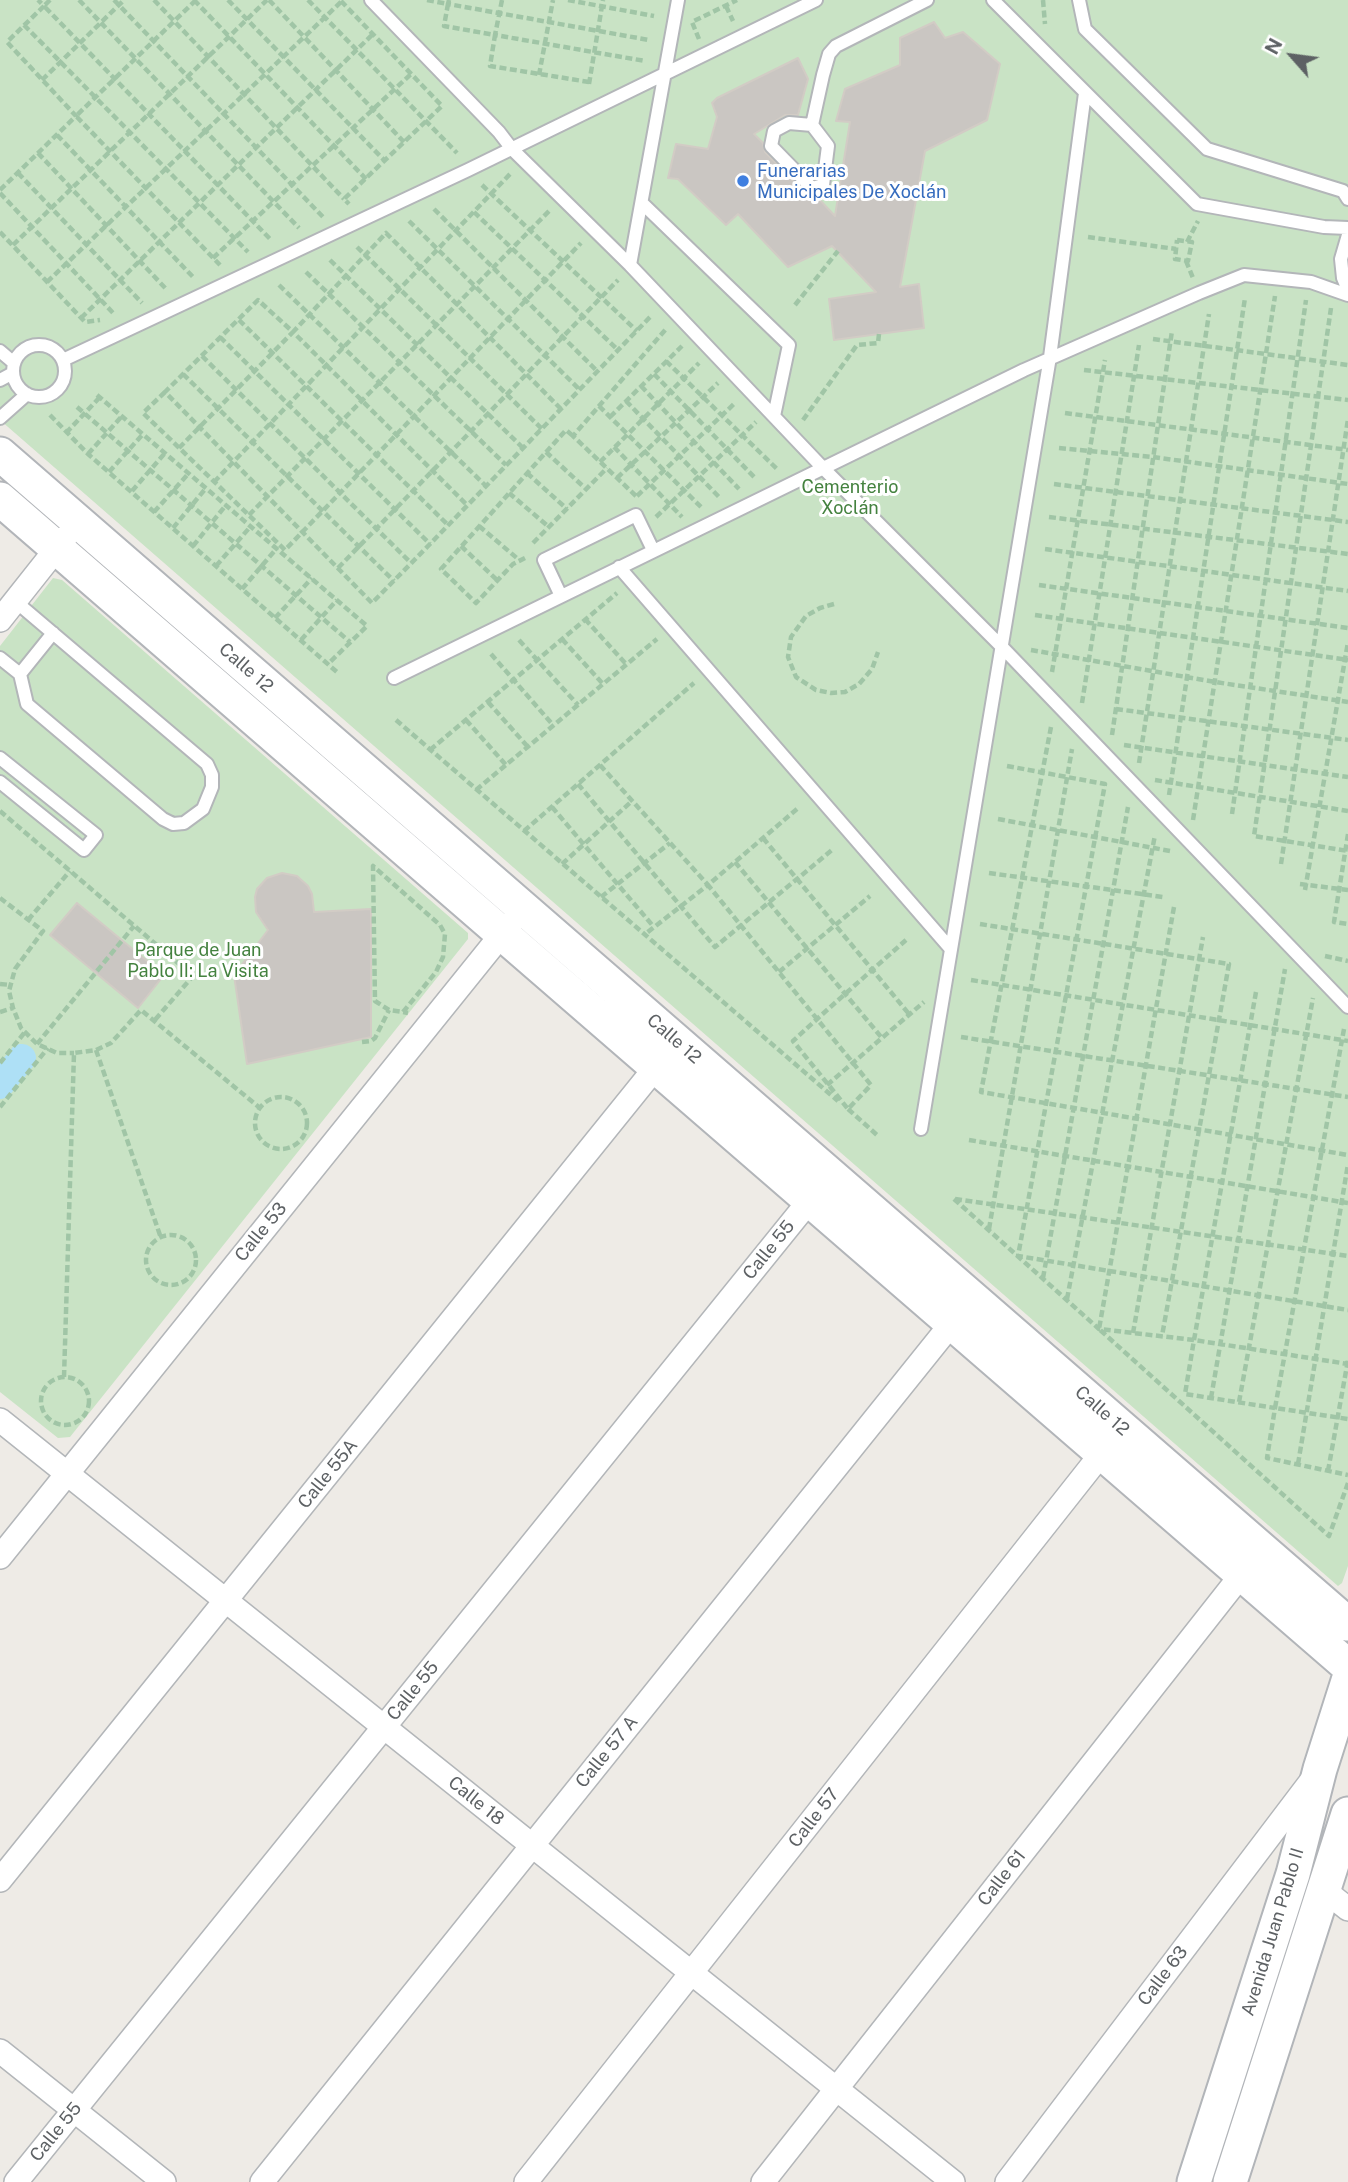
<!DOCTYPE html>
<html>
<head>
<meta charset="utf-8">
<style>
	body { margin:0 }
	#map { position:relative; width:1348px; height:2182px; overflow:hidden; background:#eeebe6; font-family:"Public Sans",sans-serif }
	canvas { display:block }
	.north { position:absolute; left:1257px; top:21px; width:70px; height:70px; -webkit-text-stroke:5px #fff; paint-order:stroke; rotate:298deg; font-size:19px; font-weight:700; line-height:28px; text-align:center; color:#5d6164 }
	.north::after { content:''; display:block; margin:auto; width:24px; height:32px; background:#5d6164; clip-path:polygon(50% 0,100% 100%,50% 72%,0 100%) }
</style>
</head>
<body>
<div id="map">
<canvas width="1348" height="2182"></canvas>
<div class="north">N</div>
</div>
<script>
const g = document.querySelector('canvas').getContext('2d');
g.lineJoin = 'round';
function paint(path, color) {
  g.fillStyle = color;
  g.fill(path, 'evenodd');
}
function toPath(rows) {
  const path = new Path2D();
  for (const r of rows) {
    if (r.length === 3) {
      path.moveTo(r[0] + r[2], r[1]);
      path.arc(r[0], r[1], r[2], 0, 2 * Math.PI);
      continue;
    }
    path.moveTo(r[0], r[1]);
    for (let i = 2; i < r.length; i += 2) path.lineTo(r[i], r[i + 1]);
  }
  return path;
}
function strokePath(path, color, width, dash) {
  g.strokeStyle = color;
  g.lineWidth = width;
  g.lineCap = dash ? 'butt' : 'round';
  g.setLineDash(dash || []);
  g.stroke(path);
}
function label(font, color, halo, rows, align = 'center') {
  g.font = font + ' "Public Sans",sans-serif';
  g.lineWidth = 6;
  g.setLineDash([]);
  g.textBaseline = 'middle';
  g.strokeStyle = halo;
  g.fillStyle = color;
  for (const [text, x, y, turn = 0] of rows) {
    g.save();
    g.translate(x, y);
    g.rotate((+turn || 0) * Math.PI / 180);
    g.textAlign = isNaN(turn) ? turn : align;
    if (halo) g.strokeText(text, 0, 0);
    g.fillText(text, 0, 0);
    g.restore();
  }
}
const green = toPath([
	[0,0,1348,0,1348,1566,1342,1583,1338,1586,0,420],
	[53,578,62,580,468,933,468,939,70,1437,58,1438,0,1392,0,646]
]);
const canal = toPath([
	[0,1085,22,1058]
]);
const building = toPath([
	[934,22,945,38,963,32,1000,64,987,120,925,151,900,287,919,284,924,328,834,340,829,299,876,292,832,246,788,267,738,214,726,225,678,179,668,178,676,144,708,149,717,117,712,103,717,98,798,58,808,79,798,115,785,115,754,134,763,143,765,152,806,194,816,196,835,216,850,122,836,121,845,89,900,65,900,38,934,22],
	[282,873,297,876,308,886,312,894,314,912,371,909,371,1037,247,1064,234,975,268,930,256,912,255,897,257,889,267,878,282,873],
	[77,903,164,975,138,1008,50,935,77,903]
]);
const path = toPath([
	[50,0,44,6,272,241],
	[79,0,299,228],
	[114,0,323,217],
	[154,0,344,199],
	[194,0,366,179],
	[196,0,76,116,220,265],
	[228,0,385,161],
	[269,0,404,142],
	[308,0,457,153],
	[427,0,448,4,444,26,495,35,490,66,589,82],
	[449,0,448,4,649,40],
	[502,0,495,35,645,61],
	[568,0,654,16],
	[1043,0,1045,24],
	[341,1,442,106,344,199,349,204],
	[726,6,733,21],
	[24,25,248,252],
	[699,39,692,22,737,0],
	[539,75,553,0],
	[42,80,124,0],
	[589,84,603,0],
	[57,135,194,278],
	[38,153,167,290],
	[18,173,142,303],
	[482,185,637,331],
	[0,190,76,116,7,42,44,6,38,0],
	[0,193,115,315],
	[434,209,597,371],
	[474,212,618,350],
	[409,221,580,390],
	[0,232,85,322,100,320],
	[1088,237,1176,249],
	[1177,240,1192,242,1188,261,1175,259,1177,240],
	[1187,242,1198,221],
	[13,245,267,0],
	[357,247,542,429],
	[213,258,411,74],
	[330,260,523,448],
	[1186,261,1193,278],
	[306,272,506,465],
	[47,282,343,0],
	[279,285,486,486],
	[795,305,838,251],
	[1331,308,1254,836,1348,851],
	[81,318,373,34],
	[239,320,448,525],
	[220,337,430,544],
	[1153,339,1348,365],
	[202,356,411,563],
	[666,361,777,469],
	[1084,370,1348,400],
	[183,374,394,581],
	[654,374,756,479],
	[641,386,739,489],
	[165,392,143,413,285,550,581,243],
	[97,395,367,626,328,664],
	[626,401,720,498],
	[599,406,702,508],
	[77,407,350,642],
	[561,409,386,233,293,332,258,300,165,392,372,603,430,544,652,315],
	[1065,413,1348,450],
	[50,415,88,454,338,673],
	[610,417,682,346],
	[803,420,857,345,878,343,879,334],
	[66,433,100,397],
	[614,447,682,517],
	[179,448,293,332,467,505],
	[1059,448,1153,457,1348,484],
	[546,452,586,489],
	[88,454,122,416],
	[600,462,699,363],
	[109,472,143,434],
	[527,473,567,509],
	[617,478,718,383],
	[214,482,512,172],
	[1054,484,1348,522],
	[132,491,165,453],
	[509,493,549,527],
	[636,496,573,436,666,329],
	[637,496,735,403],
	[154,512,189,473],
	[249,515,549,211],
	[656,517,756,422],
	[1049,517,1348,554],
	[479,526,518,559],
	[173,528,206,488],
	[533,543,607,468],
	[193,546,226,505],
	[461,546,497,580],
	[1045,549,1348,591],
	[525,558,513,564,476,603,441,569,566,430,573,436],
	[216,566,251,526],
	[338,568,618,280],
	[1039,585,1348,628],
	[242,589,277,548],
	[834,604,820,608,806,616,791,637,788,657,796,677,816,690,831,693,845,692,859,684,866,676,872,669,878,652],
	[1035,615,1348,660],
	[275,618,312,578],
	[585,619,626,664],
	[562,639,603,684],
	[301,640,337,600],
	[519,640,578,705],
	[1031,650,1215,682,1348,702],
	[491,654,553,725],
	[1052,672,1105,360],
	[488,702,528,747],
	[1082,703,1139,345],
	[1116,709,1348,740],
	[396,720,838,1101],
	[466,720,506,765],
	[1051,727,981,1092,1348,1155],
	[1112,735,1172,331],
	[1124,745,1348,777],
	[430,750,617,593],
	[1139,763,1209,314],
	[600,765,708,885,644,935],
	[1007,766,1105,784,1018,1256,1348,1310],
	[1155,780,1348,811],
	[578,784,715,947,832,850],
	[476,790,657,639],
	[1169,795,1245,298],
	[552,807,653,926],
	[797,809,708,885,817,1019,871,1085,848,1109,793,1041,817,1019,845,994,906,940],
	[0,811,193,976,154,1021],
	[1232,814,1306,300],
	[998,819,1170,851],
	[1193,820,1275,296],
	[524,831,694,683],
	[1348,834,1334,922,1348,924],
	[763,838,909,1014],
	[735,862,882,1038],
	[562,864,632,801],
	[1281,864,1348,419],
	[989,873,1163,897],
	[1300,884,1348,890],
	[1305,890,1348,642],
	[601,897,670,843],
	[0,898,43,931,15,969,9,991,13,1008,21,1028,37,1044,57,1053,74,1053],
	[1174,907,1099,1329,1329,1536,1348,1483],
	[28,920,70,871],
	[980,924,1229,964,1162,1336],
	[1325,956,1348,961],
	[779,972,870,896],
	[971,980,1348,1041],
	[0,984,11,985],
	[1256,992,1194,1340,1348,1364],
	[0,1012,13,1008],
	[403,1012,436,972,443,957,445,934,440,925,373,866,375,1001,389,1010,403,1012,408,1013],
	[1344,1029,1275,1408,1348,1419],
	[961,1037,1348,1097],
	[362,1042,371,1041,375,1038,389,1010],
	[37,1044,134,926],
	[96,1050,161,1238],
	[0,1063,25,1032],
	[827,1085,924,1002],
	[281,1123,26],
	[0,1107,48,1048],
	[848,1109,877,1135],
	[969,1140,1348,1203],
	[954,1199,1099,1329,1194,1340,1185,1394,1275,1408,1267,1458,1348,1475],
	[955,1199,1348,1256],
	[989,1229,1072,749],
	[171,1260,25],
	[1043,1278,1128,807],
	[1067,1299,1155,835],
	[1133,1333,1203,937],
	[64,1377,74,1053,96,1050,111,1043,141,1010,260,1108],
	[65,1401,24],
	[1211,1398,1285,969],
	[1239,1402,1313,998],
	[1298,1464,1348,1164],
	[1328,1471,1348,1360]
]);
const lane = toPath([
	[371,0,499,132,512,149,630,265,822,467,1002,647,1348,1007],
	[993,0,1197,204,1324,227,1348,228],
	[1079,0,1085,29,1207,149,1343,191,1348,199],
	[812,125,828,146,823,185,812,188,771,146,774,131,789,123,812,125,823,75,829,54,836,46,927,0],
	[643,204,789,345,774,416],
	[1348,235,1341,259,1343,278,1348,290],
	[630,265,678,0],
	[39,371,26],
	[0,351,14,363],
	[63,360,468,170,816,0],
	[0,380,13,373],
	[0,418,27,394],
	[619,567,950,948],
	[561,596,544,560,636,515,653,550],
	[0,658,20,674,27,704,163,819,173,824,184,823,203,809,212,787,212,775,207,764,15,601],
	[20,674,53,633],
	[394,678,1024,370,1199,293,1244,275,1311,282,1348,295],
	[0,758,96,835,84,850,0,782],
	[921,1129,1050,357,1085,93]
]);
const street = toPath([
	[0,620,65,538],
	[0,1420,953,2182],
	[0,1557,510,924],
	[0,1880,656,1067],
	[1324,1890,1348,1909],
	[0,2051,164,2182],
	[16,2182,810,1200],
	[262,2182,952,1323],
	[526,2182,1102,1453],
	[763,2182,1242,1574],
	[1007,2182,1312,1780]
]);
const secondary = toPath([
	[0,454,1348,1624],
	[0,499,1348,1666],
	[1194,2182,1293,1874,1320,1769,1348,1681],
	[1230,2182,1348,1814]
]);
const markers = [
	[743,181,7,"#3f7fe0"]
];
const shopNames = [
	["Funerarias",757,171],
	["Municipales De Xoclán",757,192]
];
const parkNames = [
	["Cementerio",850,487],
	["Xoclán",850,508],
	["Parque de Juan",198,950],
	["Pablo II: La Visita",198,971]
];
const streetNames = [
	["Calle 12",246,668,41],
	["Calle 12",674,1039,41],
	["Calle 53",261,1232,-51],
	["Calle 55",769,1250,-51],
	["Calle 12",1102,1411,41],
	["Calle 55A",328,1474,-51],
	["Calle 55",413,1691,-51],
	["Calle 57 A",607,1752,-51],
	["Calle 18",476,1801,39],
	["Calle 57",814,1818,-52],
	["Calle 61",1002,1878,-52],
	["Avenida Juan Pablo II",1273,1932,-73],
	["Calle 63",1163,1976,-53],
	["Calle 55",56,2132,-51]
];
paint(green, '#c9e3c5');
strokePath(canal, '#aee0f6', 28);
paint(building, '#cac6c2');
strokePath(building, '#d2ccc5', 2);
strokePath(lane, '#b3b6b9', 16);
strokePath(street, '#b3b6b9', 26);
strokePath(secondary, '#b2b5b9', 37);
strokePath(path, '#a0c5a6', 4.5, [7, 3.5]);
strokePath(lane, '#fff', 12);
strokePath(street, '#fff', 23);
strokePath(secondary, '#fff', 33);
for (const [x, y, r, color] of markers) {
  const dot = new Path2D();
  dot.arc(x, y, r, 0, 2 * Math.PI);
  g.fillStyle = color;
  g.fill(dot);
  strokePath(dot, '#fff', 2.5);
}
label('18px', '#366cbe', '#fff', shopNames, 'left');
label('18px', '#44823f', '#fff', parkNames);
label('18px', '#5d6164', '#fff', streetNames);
</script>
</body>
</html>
